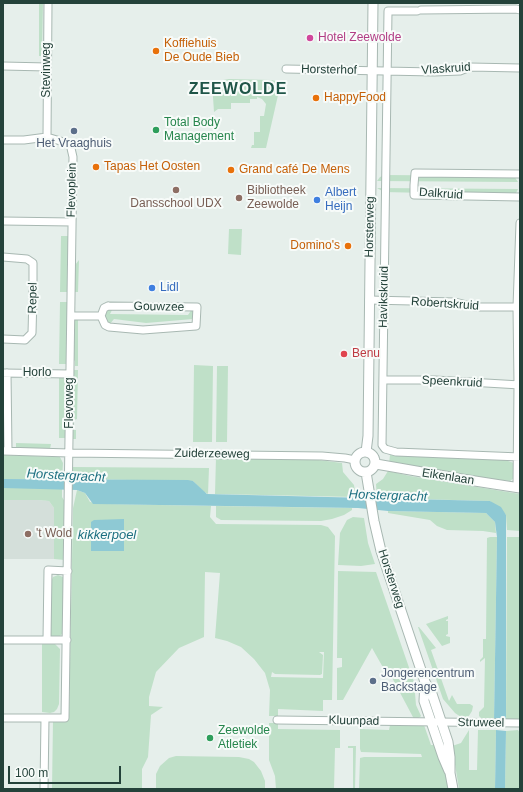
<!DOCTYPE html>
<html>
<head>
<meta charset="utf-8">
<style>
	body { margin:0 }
	#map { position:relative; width:523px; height:792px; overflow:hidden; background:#e6efeb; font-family:Helvetica,sans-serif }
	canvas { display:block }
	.frame { position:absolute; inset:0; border:4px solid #24423a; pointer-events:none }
	.scale { position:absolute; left:8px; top:766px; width:113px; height:18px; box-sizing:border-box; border:2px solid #24423a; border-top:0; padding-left:5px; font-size:12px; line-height:14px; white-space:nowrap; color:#24423a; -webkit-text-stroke:3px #f7fbf9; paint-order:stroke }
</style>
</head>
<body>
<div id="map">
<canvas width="523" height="792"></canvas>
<div class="frame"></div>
<div class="scale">100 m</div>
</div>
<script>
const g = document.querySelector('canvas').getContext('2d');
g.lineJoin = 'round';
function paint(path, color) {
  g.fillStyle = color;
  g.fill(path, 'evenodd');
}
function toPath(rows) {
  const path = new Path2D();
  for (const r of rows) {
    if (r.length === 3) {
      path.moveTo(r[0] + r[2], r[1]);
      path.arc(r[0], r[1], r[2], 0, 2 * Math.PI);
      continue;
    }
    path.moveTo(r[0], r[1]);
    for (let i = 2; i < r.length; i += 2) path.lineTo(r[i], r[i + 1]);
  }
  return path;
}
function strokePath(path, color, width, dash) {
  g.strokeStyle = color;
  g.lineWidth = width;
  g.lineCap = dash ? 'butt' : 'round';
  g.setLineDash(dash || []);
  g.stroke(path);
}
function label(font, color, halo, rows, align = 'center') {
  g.font = font + ' Helvetica,sans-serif';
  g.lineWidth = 4;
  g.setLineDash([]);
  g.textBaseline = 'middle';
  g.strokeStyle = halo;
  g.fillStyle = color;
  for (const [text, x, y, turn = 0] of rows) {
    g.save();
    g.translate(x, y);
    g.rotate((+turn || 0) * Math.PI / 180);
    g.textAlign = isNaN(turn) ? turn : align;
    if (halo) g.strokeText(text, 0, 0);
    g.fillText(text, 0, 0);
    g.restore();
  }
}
const built = toPath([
	[3,500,38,500,49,501,54,508,54,559,3,559]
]);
const green = toPath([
	[39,3,43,3,42,56,39,56],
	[229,79,271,80,281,82,266,148,251,148,252,145,254,145,254,132,260,132,260,116,264,116,266,104,262,99,257,97,257,99,250,99,250,103,231,103,231,109,218,109,214,112,212,82],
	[385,175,514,176,518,182,377,181,380,177],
	[377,188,518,189,516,193,511,195,384,192],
	[229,229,242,229,241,255,228,254],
	[61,236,68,236,68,292,60,292],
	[79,260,78,292,75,292,75,265],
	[60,302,68,302,67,364,59,364],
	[113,308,110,314,188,315,192,309,193,309,195,323,190,325,193,319,146,323,114,319,109,325,103,316,106,310],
	[78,319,78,366,75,366,75,361,74,360,74,322,75,320],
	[194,365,213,366,212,442,193,442],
	[217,366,228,366,227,442,216,442],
	[74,370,78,370,77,419,74,420,74,430,76,430,76,439,73,439],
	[59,376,63,377,66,382,66,438,59,438],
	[16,443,51,444,50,449,16,449],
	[3,455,60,457,63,463,62,479,3,479],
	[390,455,505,460,514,463,514,478,510,481,501,480,389,464],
	[216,457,311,459,342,463,343,472,354,485,356,497,215,494],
	[73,467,209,468,208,494,204,492,193,481,73,479],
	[388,471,410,476,520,494,520,531,507,530,506,515,490,501,377,498,376,484,383,479],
	[3,488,62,488,62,497,65,502,65,560,54,559,54,508,49,501,38,500,3,500],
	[77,490,85,493,90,502,107,504,211,506,210,517,216,524,321,525,328,527,335,536,332,700,323,700,323,711,278,709,278,716,269,716,270,690,265,673,254,659,241,647,227,641,215,638,220,573,205,572,204,637,179,648,156,672,149,697,149,706,163,707,151,715,148,757,142,769,142,789,52,789,53,720,69,715,73,508],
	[310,652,324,652,323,678,271,677,272,672,275,674,320,675,322,674,323,655,319,652],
	[216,506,352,508,352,510,344,515,332,519,321,521,221,520,216,517],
	[388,511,486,513,495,522,496,533,483,531,447,530,437,526,430,520,388,513],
	[353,517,364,518,368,543,375,564,361,566,338,565,340,533,347,520],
	[490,537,497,537,494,720,482,719,479,716,479,712,484,707,485,658,480,662,480,660,483,657,483,639,486,639,487,538],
	[507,537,520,537,520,719,506,720],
	[338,571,376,572,414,682,416,705,421,716,419,718,414,719,388,670,385,671,372,648,343,700,337,700,337,668,342,667,342,658,337,658],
	[58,575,63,577,64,582,63,633,58,638,49,637,51,582,53,577],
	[448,616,448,619,446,620,446,621,448,621,448,634,446,635,446,636,450,637,450,643,442,646,426,624],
	[418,627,419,627,436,648,431,650,449,701,452,695,457,704,470,704,473,706,472,711,467,719,464,719,455,713,443,699],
	[42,643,54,643,60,649,59,704,57,709,54,712,50,713,42,712],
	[269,723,278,723,278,729,340,730,340,748,335,748,334,789,276,789,275,776,269,760],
	[390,725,424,725,431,745,437,745,450,789,359,789,360,758,364,757,422,757,421,754,361,752,360,749,360,729,389,730],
	[469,730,469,770,477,770,478,730,496,730,495,789,459,789,452,746,461,743],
	[518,730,520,733,519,789,505,789,506,731],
	[348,746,356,746,355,789,353,789,353,748,348,748],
	[176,756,239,757,249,759,254,762,261,771,265,781,265,789,156,789,156,774,160,766,169,758]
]);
const water = toPath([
	[3,479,188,480,193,481,207,494,490,501,501,507,506,515,506,720,494,720,497,537,495,522,486,513,388,511,358,508,93,504,85,493,77,490,3,488],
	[124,519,124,551,91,551,91,522,94,520],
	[496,730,506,731,505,789,495,789]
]);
const minor = toPath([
	[421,10,516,9,520,10],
	[417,11,388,11,382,445,385,449,396,452,520,457],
	[3,66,47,67],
	[286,69,434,72,460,71,470,67,520,68],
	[47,137,48,3],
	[3,140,24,140,47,137,70,144,73,157,65,718,3,718],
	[520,174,415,173,414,185,414,195,520,197],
	[3,221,72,222],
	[3,257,27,259,33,263,33,296,32,333,25,340,3,339],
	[369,300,455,302,475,307,520,307],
	[108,306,197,307,196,326,143,330,109,327,105,325,101,316,104,308,108,306],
	[71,316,101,316],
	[3,373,70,374],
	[7,373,8,451],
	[383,380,435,380,520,385],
	[3,451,69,453,322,456,345,458,355,460],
	[517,487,518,385,517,307,520,223],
	[3,640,67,640],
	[47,640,48,570,68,571],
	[277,720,520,723],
	[44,789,45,718]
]);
const tertiary = toPath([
	[365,462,10],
	[366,452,368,436,373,3],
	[376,464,462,479,520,488],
	[366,472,374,521,381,551,425,682,432,694,448,742,450,757,450,773,453,789],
	[425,682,424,701,443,757,449,771]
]);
const markers = [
	[310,38,4,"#d1479c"],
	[156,51,4,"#e8710a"],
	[316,98,4,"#e8710a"],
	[156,130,4,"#2e9e5b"],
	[74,131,4,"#5c6f8a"],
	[96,167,4,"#e8710a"],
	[231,170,4,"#e8710a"],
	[176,190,4,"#8d6e63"],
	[239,198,4,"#8d6e63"],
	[317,200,4,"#3f7fe0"],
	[348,246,4,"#e8710a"],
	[152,288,4,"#3f7fe0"],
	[344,354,4,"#e0444e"],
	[28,534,4,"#8d6e63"],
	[373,681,4,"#5c6f8a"],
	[210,738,4,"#2e9e5b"]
];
const hotelNames = [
	["Hotel Zeewolde",318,38]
];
const foodNames = [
	["Koffiehuis",164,44],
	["De Oude Bieb",164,58],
	["HappyFood",324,98],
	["Tapas Het Oosten",104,167],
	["Grand café De Mens",239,170],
	["Domino's",340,246,"right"]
];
const streetNames = [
	["Vlaskruid",446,69,-4],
	["Stevinweg",47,70,-90],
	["Horsterhof",329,70,1],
	["Flevoplein",72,190,-89],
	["Dalkruid",441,194,4],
	["Horsterweg",370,227,-89],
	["Havikskruid",384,297,-89],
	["Repel",33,298,-89],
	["Robertskruid",445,304,4],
	["Gouwzee",159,307,1],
	["Horlo",37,373],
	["Speenkruid",452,382,3],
	["Flevoweg",70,403,-90],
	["Zuiderzeeweg",212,454,1],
	["Eikenlaan",448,477,9],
	["Horsterweg",391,579,72],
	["Kluunpad",354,721,1],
	["Struweel",481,723,1]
];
const leisureNames = [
	["Total Body",164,123],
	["Management",164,137],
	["Zeewolde",218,731],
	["Atletiek",218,745]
];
const serviceNames = [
	["Het Vraaghuis",74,144],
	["Jongerencentrum",381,674,"left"],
	["Backstage",381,688,"left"]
];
const educationNames = [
	["Bibliotheek",247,191],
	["Zeewolde",247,205],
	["Dansschool UDX",176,204,"center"],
	["'t Wold",36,534]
];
const shopNames = [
	["Albert",325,193],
	["Heijn",325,207],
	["Lidl",160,288]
];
const healthNames = [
	["Benu",352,354]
];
const waterNames = [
	["Horstergracht",66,476,3],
	["Horstergracht",388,496,2],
	["kikkerpoel",107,535]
];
const districtNames = [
	["ZEEWOLDE",238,90]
];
paint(built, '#d4dfda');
paint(green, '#bfe0c8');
paint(water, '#8ec9d4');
strokePath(minor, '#a8b8b2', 9);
strokePath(tertiary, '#a8b8b2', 11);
strokePath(minor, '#fff', 7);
strokePath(tertiary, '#fff', 9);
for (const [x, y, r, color] of markers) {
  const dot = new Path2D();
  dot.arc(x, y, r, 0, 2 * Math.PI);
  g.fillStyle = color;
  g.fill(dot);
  strokePath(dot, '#f7fbf9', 1.5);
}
label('12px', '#b23c85', '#f7fbf9', hotelNames, 'left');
label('12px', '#c56008', '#f7fbf9', foodNames, 'left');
label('12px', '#24423a', '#f7fbf9', streetNames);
label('12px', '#27864d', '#f7fbf9', leisureNames, 'left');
label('12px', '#4e5e75', '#f7fbf9', serviceNames);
label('12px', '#785e54', '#f7fbf9', educationNames, 'left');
label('12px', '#366cbe', '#f7fbf9', shopNames, 'left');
label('12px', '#be3a42', '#f7fbf9', healthNames, 'left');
label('italic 13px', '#1c6f80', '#f7fbf9', waterNames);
g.letterSpacing = '1px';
label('bold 16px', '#1f5548', '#f7fbf9', districtNames);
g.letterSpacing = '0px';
</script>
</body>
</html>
